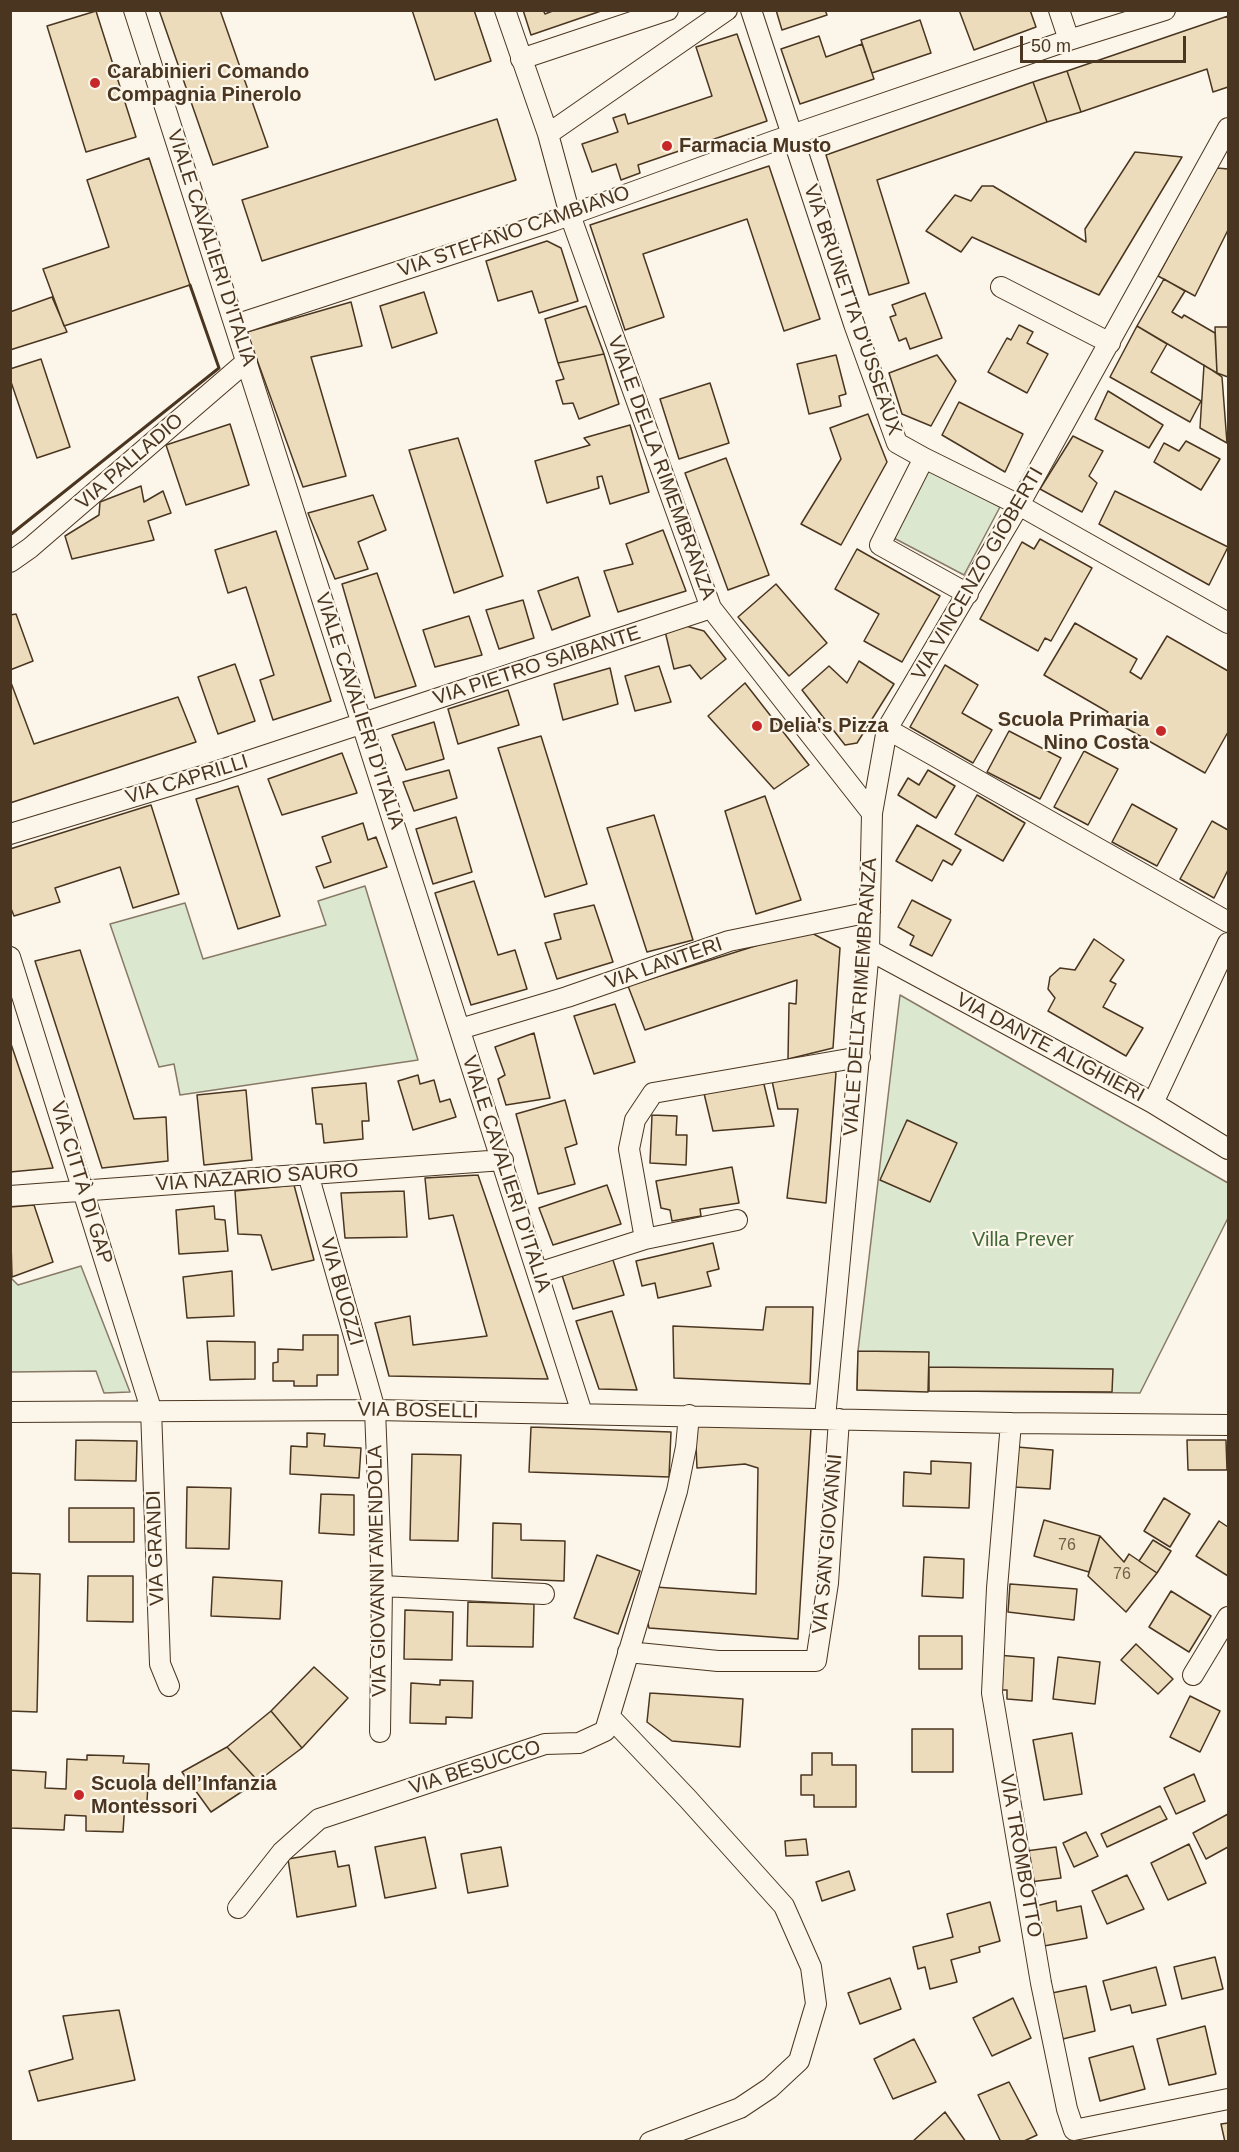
<!DOCTYPE html>
<html>
<head>
<meta charset="utf-8">
<style>
	body { margin:0 }
	#map { position:relative; width:1239px; height:2152px; overflow:hidden; background:#fbf6e9; font-family:Arial,sans-serif }
	canvas { display:block }
	.frame { position:absolute; inset:0; border:12px solid #4a3520; pointer-events:none }
	.scale { position:absolute; left:1020px; top:36px; width:166px; height:27px; box-sizing:border-box; border:3px solid #4a3520; border-top:0; padding-left:8px; font-size:18px; line-height:21px; white-space:nowrap; color:#4a3520; -webkit-text-stroke:4px #fbf6e9; paint-order:stroke }
</style>
</head>
<body>
<div id="map">
<canvas width="1239" height="2152"></canvas>
<div class="frame"></div>
<div class="scale">50 m</div>
</div>
<script>
const g = document.querySelector('canvas').getContext('2d');
g.lineJoin = 'round';
function paint(path, color) {
  g.fillStyle = color;
  g.fill(path, 'evenodd');
}
function toPath(rows) {
  const path = new Path2D();
  for (const r of rows) {
    path.moveTo(r[0], r[1]);
    for (let i = 2; i < r.length; i += 2) path.lineTo(r[i], r[i + 1]);
  }
  return path;
}
function strokePath(path, color, width, dash) {
  g.strokeStyle = color;
  g.lineWidth = width;
  g.lineCap = dash ? 'butt' : 'round';
  g.setLineDash(dash || []);
  g.stroke(path);
}
function label(font, color, halo, rows, align = 'center') {
  g.font = font + ' Arial,sans-serif';
  g.lineWidth = 4.5;
  g.setLineDash([]);
  g.textBaseline = 'middle';
  g.strokeStyle = halo;
  g.fillStyle = color;
  for (const [text, x, y, turn = 0] of rows) {
    g.save();
    g.translate(x, y);
    g.rotate((+turn || 0) * Math.PI / 180);
    g.textAlign = isNaN(turn) ? turn : align;
    if (halo) g.strokeText(text, 0, 0);
    g.fillText(text, 0, 0);
    g.restore();
  }
}
const green = toPath([
	[926,468,1000,507,964,575,890,536,926,468],
	[365,886,418,1060,180,1095,174,1064,159,1067,110,924,185,903,203,959,326,925,318,901,365,886],
	[900,995,1228,1183,1228,1218,1140,1393,857,1390,858,1351,900,995],
	[81,1266,130,1392,104,1393,96,1371,11,1372,10,1277,18,1285,81,1266]
]);
const building = toPath([
	[159,10,220,10,268,147,213,165,159,10],
	[412,10,474,10,491,61,435,80,412,10],
	[523,10,543,10,545,14,555,10,604,10,531,35,523,10],
	[776,10,825,10,827,15,782,30,776,10],
	[959,10,1030,10,1036,27,974,50,959,10],
	[96,11,136,137,86,152,47,26,96,11],
	[1228,16,1228,87,1213,92,1207,69,1081,112,1067,71,1228,16],
	[920,20,931,53,872,73,861,40,920,20],
	[737,34,767,121,638,165,640,173,621,180,616,164,592,172,582,144,618,132,613,118,625,114,628,124,712,96,696,47,737,34],
	[819,36,826,57,862,44,874,79,800,104,781,49,819,36],
	[1067,71,1081,112,1047,122,1033,82,1067,71],
	[1033,82,1047,122,877,180,909,283,869,295,826,155,1033,82],
	[497,119,516,180,262,261,242,200,497,119],
	[1135,152,1182,157,1099,295,972,237,961,252,926,231,955,195,971,201,982,186,993,186,1086,242,1085,229,1135,152],
	[149,158,190,285,64,326,43,269,109,247,87,180,149,158],
	[769,166,820,319,784,331,747,219,643,254,664,317,625,330,590,225,769,166],
	[1217,168,1228,169,1228,230,1195,296,1158,276,1217,168],
	[547,241,561,248,578,301,539,313,532,291,498,301,486,261,547,241],
	[1164,279,1185,291,1172,312,1182,318,1184,315,1215,333,1217,373,1137,326,1164,279],
	[424,292,437,333,392,348,380,306,424,292],
	[925,293,942,338,910,349,906,338,899,341,890,317,896,315,892,305,925,293],
	[52,297,67,332,10,350,10,312,52,297],
	[351,302,362,346,311,357,346,476,303,487,247,332,351,302],
	[586,306,604,354,558,363,545,319,586,306],
	[1019,325,1033,332,1027,343,1048,354,1027,393,988,372,1007,338,1011,340,1019,325],
	[1137,326,1167,344,1151,372,1201,401,1190,422,1110,377,1137,326],
	[1215,327,1228,327,1228,377,1217,373,1215,327],
	[604,354,619,404,579,419,573,403,563,404,556,381,564,379,558,363,604,354],
	[836,355,846,394,839,396,841,406,809,414,797,364,836,355],
	[937,355,956,381,931,426,902,414,889,373,937,355],
	[41,359,70,447,37,458,10,379,10,369,41,359],
	[1204,365,1222,377,1227,443,1200,428,1204,365],
	[710,383,729,443,679,459,660,399,710,383],
	[1108,391,1163,425,1149,448,1095,419,1108,391],
	[959,402,1023,434,1005,472,942,435,959,402],
	[868,414,887,462,841,545,801,524,841,459,830,428,868,414],
	[230,424,249,485,186,505,166,445,230,424],
	[630,425,649,492,610,504,602,476,597,477,599,488,547,503,535,461,590,445,584,438,630,425],
	[1073,436,1103,451,1089,476,1097,483,1082,512,1040,489,1073,436],
	[458,438,503,576,454,593,409,450,458,438],
	[1186,441,1220,459,1201,490,1154,462,1164,443,1179,451,1186,441],
	[726,458,769,575,728,590,685,473,726,458],
	[141,486,144,502,163,491,171,513,148,521,154,540,72,559,65,536,99,515,100,502,141,486],
	[1115,491,1228,547,1209,585,1099,524,1115,491],
	[373,495,386,530,358,542,368,569,335,579,308,513,373,495],
	[663,530,686,591,618,612,604,571,633,564,626,544,663,530],
	[276,531,331,701,273,720,260,680,274,675,246,587,228,593,215,550,276,531],
	[1040,539,1092,568,1051,641,1045,638,1038,651,980,619,1022,542,1034,549,1040,539],
	[857,549,940,596,902,662,864,641,879,614,835,589,857,549],
	[377,573,416,686,375,698,342,584,377,573],
	[578,577,590,616,552,630,538,591,578,577],
	[776,584,827,643,789,676,738,617,776,584],
	[523,600,534,638,499,649,486,610,523,600],
	[16,614,33,661,10,670,10,615,16,614],
	[469,616,482,655,435,667,423,630,469,616],
	[1075,623,1137,659,1130,672,1141,679,1167,636,1228,671,1228,732,1205,773,1105,716,1108,712,1044,675,1075,623],
	[686,626,704,631,726,659,701,679,690,665,674,669,665,631,686,626],
	[859,661,894,684,857,743,845,745,802,690,829,666,847,683,859,661],
	[235,664,255,721,218,734,198,677,235,664],
	[945,665,978,685,962,713,992,730,973,763,910,727,945,665],
	[659,666,671,702,635,711,625,676,659,666],
	[610,668,618,704,563,720,554,684,610,668],
	[10,680,34,744,178,697,196,742,10,803,10,680],
	[745,683,809,765,774,789,708,716,745,683],
	[508,690,519,725,458,744,448,709,508,690],
	[434,722,444,759,406,770,392,735,434,722],
	[1009,731,1061,758,1040,799,987,772,1009,731],
	[541,736,587,884,545,897,498,748,541,736],
	[1084,751,1118,769,1088,825,1054,807,1084,751],
	[342,753,357,793,282,815,268,779,342,753],
	[449,770,457,798,414,811,403,782,449,770],
	[928,770,955,786,936,818,898,795,908,778,919,785,928,770],
	[238,786,280,916,238,929,196,799,238,786],
	[977,795,1025,823,1003,861,955,834,977,795],
	[765,796,801,900,756,914,725,811,765,796],
	[1132,804,1177,829,1157,866,1112,842,1132,804],
	[151,805,179,894,133,908,120,867,55,888,60,902,14,916,10,906,10,849,151,805],
	[654,815,693,940,647,952,607,828,654,815],
	[456,817,472,872,433,884,416,829,456,817],
	[1212,821,1228,830,1228,870,1214,898,1180,879,1212,821],
	[363,823,368,840,376,837,387,867,324,888,316,867,331,862,322,837,363,823],
	[917,825,961,850,952,865,943,860,932,881,896,861,917,825],
	[474,881,498,955,515,950,527,989,471,1005,435,893,474,881],
	[912,900,951,920,932,956,910,945,914,936,898,927,912,900],
	[594,905,613,962,557,979,545,943,561,939,554,914,594,905],
	[806,930,840,948,833,1048,788,1059,789,1003,796,1004,797,980,645,1030,628,986,806,930],
	[1094,939,1124,960,1110,981,1116,984,1103,1007,1143,1028,1126,1056,1048,1011,1055,998,1048,989,1050,977,1060,968,1075,970,1094,939],
	[80,950,134,1119,166,1117,168,1161,102,1168,35,961,80,950],
	[615,1004,635,1062,594,1074,574,1016,615,1004],
	[534,1033,550,1098,506,1105,498,1079,505,1075,495,1047,534,1033],
	[10,1041,53,1168,10,1172,10,1041],
	[829,1067,836,1073,826,1203,787,1198,798,1109,778,1109,771,1076,829,1067],
	[418,1075,420,1084,434,1080,440,1102,450,1099,456,1117,413,1130,398,1081,418,1075],
	[762,1076,774,1126,713,1131,702,1085,762,1076],
	[366,1083,369,1121,362,1121,363,1139,324,1143,322,1124,316,1124,312,1088,366,1083],
	[246,1090,252,1160,204,1165,197,1095,246,1090],
	[565,1100,577,1144,565,1148,575,1184,538,1194,516,1114,565,1100],
	[652,1115,677,1116,676,1135,687,1135,686,1165,650,1163,652,1115],
	[907,1120,957,1143,930,1202,880,1180,907,1120],
	[732,1167,739,1203,700,1209,701,1216,672,1221,670,1210,661,1208,656,1181,732,1167],
	[478,1175,548,1379,389,1376,375,1323,410,1316,413,1345,487,1336,453,1215,429,1219,425,1178,478,1175],
	[294,1185,314,1260,272,1270,261,1235,238,1234,235,1191,294,1185],
	[607,1185,621,1224,553,1245,539,1208,607,1185],
	[404,1191,407,1237,345,1238,341,1193,404,1191],
	[34,1205,53,1262,12,1277,10,1207,34,1205],
	[214,1206,215,1219,225,1220,228,1251,179,1254,176,1210,214,1206],
	[713,1243,719,1269,707,1272,711,1286,658,1298,655,1283,642,1286,636,1261,713,1243],
	[612,1257,624,1295,573,1309,561,1272,612,1257],
	[232,1271,234,1316,187,1318,183,1277,232,1271],
	[766,1307,813,1307,810,1384,674,1378,673,1326,763,1330,766,1307],
	[612,1311,637,1390,599,1389,576,1321,612,1311],
	[303,1335,338,1335,338,1375,317,1375,317,1386,294,1386,294,1381,273,1381,273,1363,278,1362,278,1349,303,1350,303,1335],
	[207,1341,255,1342,255,1379,210,1380,207,1341],
	[858,1351,929,1352,928,1392,857,1390,858,1351],
	[929,1367,1113,1369,1112,1392,929,1391,929,1367],
	[695,1425,811,1428,798,1639,649,1628,644,1606,655,1587,756,1594,758,1468,745,1464,697,1468,695,1425],
	[531,1427,671,1432,669,1477,529,1472,531,1427],
	[307,1433,325,1434,324,1446,361,1448,359,1478,290,1474,291,1446,307,1447,307,1433],
	[76,1440,137,1441,136,1481,75,1480,76,1440],
	[1187,1440,1226,1440,1227,1470,1188,1470,1187,1440],
	[1017,1447,1053,1450,1050,1489,1014,1487,1017,1447],
	[412,1454,461,1455,458,1541,410,1540,412,1454],
	[931,1461,971,1463,969,1508,903,1506,904,1472,931,1474,931,1461],
	[187,1487,231,1488,229,1549,186,1548,187,1487],
	[321,1494,354,1495,354,1535,319,1533,321,1494],
	[1164,1498,1190,1514,1170,1547,1144,1531,1164,1498],
	[69,1508,134,1508,134,1542,69,1542,69,1508],
	[1044,1520,1100,1536,1089,1572,1034,1556,1044,1520],
	[1219,1521,1228,1527,1228,1576,1196,1556,1219,1521],
	[493,1523,521,1524,521,1540,565,1541,564,1581,492,1578,493,1523],
	[1100,1536,1124,1562,1129,1554,1157,1573,1126,1612,1088,1576,1100,1536],
	[1153,1540,1171,1551,1157,1573,1139,1561,1153,1540],
	[597,1555,640,1571,618,1634,574,1618,597,1555],
	[924,1557,964,1559,963,1598,922,1596,924,1557],
	[10,1573,40,1574,37,1712,10,1711,10,1573],
	[88,1576,133,1576,133,1622,87,1621,88,1576],
	[213,1577,282,1581,280,1619,211,1616,213,1577],
	[1010,1584,1077,1589,1074,1620,1008,1612,1010,1584],
	[1171,1591,1211,1616,1189,1652,1149,1627,1171,1591],
	[468,1602,534,1604,533,1647,467,1646,468,1602],
	[405,1610,453,1612,452,1660,404,1659,405,1610],
	[919,1636,962,1636,962,1669,919,1669,919,1636],
	[1136,1644,1173,1679,1158,1694,1121,1660,1136,1644],
	[997,1655,1034,1658,1032,1701,1007,1699,1007,1690,1000,1690,997,1655],
	[1058,1657,1100,1662,1095,1704,1053,1699,1058,1657],
	[314,1667,348,1698,302,1748,271,1711,314,1667],
	[440,1680,473,1681,472,1718,446,1717,446,1724,410,1723,411,1683,440,1685,440,1680],
	[650,1693,743,1699,740,1747,672,1741,647,1722,650,1693],
	[1190,1696,1220,1711,1200,1752,1170,1737,1190,1696],
	[271,1711,302,1748,258,1781,227,1747,271,1711],
	[912,1729,953,1729,953,1772,912,1772,912,1729],
	[1072,1733,1082,1794,1044,1800,1033,1740,1072,1733],
	[227,1747,258,1781,211,1812,182,1772,227,1747],
	[812,1753,832,1753,832,1765,856,1765,856,1807,814,1807,814,1795,801,1795,801,1775,812,1775,812,1753],
	[87,1755,124,1756,123,1763,149,1764,147,1802,125,1802,123,1832,86,1831,86,1816,65,1815,64,1830,10,1828,10,1770,46,1772,45,1788,66,1789,67,1759,87,1760,87,1755],
	[1194,1774,1205,1801,1176,1814,1164,1788,1194,1774],
	[1160,1806,1167,1819,1107,1847,1101,1834,1160,1806],
	[1228,1814,1228,1847,1206,1859,1193,1833,1228,1814],
	[1086,1832,1098,1856,1074,1867,1063,1843,1086,1832],
	[425,1837,436,1888,385,1898,375,1847,425,1837],
	[806,1839,808,1855,786,1856,785,1841,806,1839],
	[1189,1844,1206,1883,1168,1900,1151,1863,1189,1844],
	[501,1847,508,1886,468,1893,461,1854,501,1847],
	[1056,1847,1061,1878,1030,1882,1026,1851,1056,1847],
	[335,1851,338,1867,349,1865,356,1906,297,1917,288,1859,335,1851],
	[849,1871,855,1890,822,1901,816,1882,849,1871],
	[1127,1875,1144,1909,1107,1924,1092,1891,1127,1875],
	[1056,1901,1057,1911,1081,1906,1087,1938,1044,1946,1036,1906,1056,1901],
	[990,1902,1000,1941,979,1947,980,1952,951,1960,957,1982,930,1989,925,1967,918,1969,913,1947,953,1937,947,1914,990,1902],
	[1215,1957,1223,1989,1182,1999,1174,1967,1215,1957],
	[1156,1967,1166,2005,1132,2013,1130,2005,1111,2010,1103,1981,1156,1967],
	[890,1978,901,2009,860,2024,848,1993,890,1978],
	[1086,1986,1095,2031,1063,2039,1052,1993,1086,1986],
	[1013,1998,1031,2038,992,2056,973,2018,1013,1998],
	[119,2010,135,2080,38,2101,29,2071,73,2059,63,2016,119,2010],
	[1205,2026,1216,2074,1169,2085,1157,2039,1205,2026],
	[914,2039,936,2082,893,2099,874,2059,914,2039],
	[1133,2046,1145,2089,1100,2101,1089,2058,1133,2046],
	[1009,2082,1037,2135,1022,2142,1001,2142,978,2095,1009,2082],
	[945,2112,966,2142,912,2142,945,2112],
	[1228,2123,1228,2142,1225,2142,1221,2124,1228,2123]
]);
const street = toPath([
	[134,10,582,1413],
	[505,10,548,134,570,215,711,608,872,813],
	[751,10,854,324,897,443,924,458],
	[1059,10,1069,40],
	[521,59,668,10],
	[548,134,727,10],
	[1001,287,1110,343],
	[235,325,553,221,774,141,1069,40,1165,10],
	[10,562,30,548,247,361],
	[968,594,880,545,924,458,1019,505,1228,623],
	[887,729,1228,922],
	[10,834,212,773,711,608],
	[869,950,1153,1103,1228,1149],
	[10,957,151,1409,160,1664,169,1686],
	[460,1029,567,997,729,941,870,912],
	[1153,1103,1228,943],
	[308,1174,375,1410,382,1586,380,1732],
	[10,1196,503,1160],
	[645,1239,737,1220],
	[538,1273,645,1239,629,1149,635,1120,653,1093,860,1057],
	[10,1412,375,1410,1011,1423,1228,1425],
	[825,1418,869,950,872,813,887,729,1019,505,1228,128],
	[1011,1423,997,1588,992,1693,1041,1983,1067,2109,1074,2130,1228,2099],
	[382,1586,544,1594],
	[628,1652,718,1661,816,1661,828,1583,839,1419],
	[1193,1675,1228,1617],
	[610,1717,688,1799,784,1906,811,1967,816,2004,799,2061,770,2088,740,2108,650,2142],
	[238,1908,282,1852,319,1819,545,1744,579,1743,605,1731,677,1491,686,1447,689,1415]
]);
const wall = toPath([
	[10,535,219,368,190,285]
]);
const markers = [
	[95,83,6,"#c62828"],
	[667,146,6,"#c62828"],
	[757,726,6,"#c62828"],
	[1161,731,6,"#c62828"],
	[79,1795,6,"#c62828"]
];
const numberNames = [
	["76",1067,1546],
	["76",1122,1575]
];
const poiNames = [
	["Carabinieri Comando",107,72],
	["Compagnia Pinerolo",107,95],
	["Farmacia Musto",679,146],
	["Scuola Primaria",1149,720,"right"],
	["Nino Costa",1149,743,"right"],
	["Delia's Pizza",769,726],
	["Scuola dell’Infanzia",91,1784],
	["Montessori",91,1807]
];
const streetNames = [
	["VIA STEFANO CAMBIANO",514,232,-19],
	["VIALE CAVALIERI D'ITALIA",211,248,72],
	["VIA BRUNETTA D'USSEAUX",852,310,71],
	["VIA PALLADIO",130,462,-41],
	["VIALE DELLA RIMEMBRANZA",661,468,70],
	["VIA VINCENZO GIOBERTI",978,574,-60],
	["VIA PIETRO SAIBANTE",537,666,-18],
	["VIALE CAVALIERI D'ITALIA",359,711,72],
	["VIA CAPRILLI",187,780,-17],
	["VIA LANTERI",664,964,-19],
	["VIALE DELLA RIMEMBRANZA",861,997,-86],
	["VIA DANTE ALIGHIERI",1050,1048,28],
	["VIALE CAVALIERI D'ITALIA",506,1174,72],
	["VIA NAZARIO SAURO",257,1178,-4],
	["VIA CITTÀ DI GAP",81,1183,73],
	["VIA BUOZZI",341,1292,74],
	["VIA BOSELLI",418,1411,1],
	["VIA SAN GIOVANNI",828,1544,-85],
	["VIA GRANDI",156,1548,-92],
	["VIA GIOVANNI AMENDOLA",378,1571,-91],
	["VIA BESUCCO",475,1768,-18],
	["VIA TROMBOTTO",1020,1856,80]
];
const parkNames = [
	["Villa Prever",1023,1240]
];
paint(green, '#dce7d0');
strokePath(green, '#887966', 1.5);
paint(building, '#ecdcbc');
strokePath(building, '#4a3520', 1.5);
strokePath(street, '#4a3520', 22);
strokePath(street, '#fbf6e9', 20);
strokePath(wall, '#4a3520', 3);
for (const [x, y, r, color] of markers) {
  const dot = new Path2D();
  dot.arc(x, y, r, 0, 2 * Math.PI);
  g.fillStyle = color;
  g.fill(dot);
  strokePath(dot, '#fbf6e9', 2);
}
label('16px', '#725f47', null, numberNames);
label('bold 20px', '#4a3520', '#fbf6e9', poiNames, 'left');
label('20px', '#4a3520', '#fbf6e9', streetNames);
label('20px', '#436837', '#fbf6e9', parkNames);
</script>
</body>
</html>
